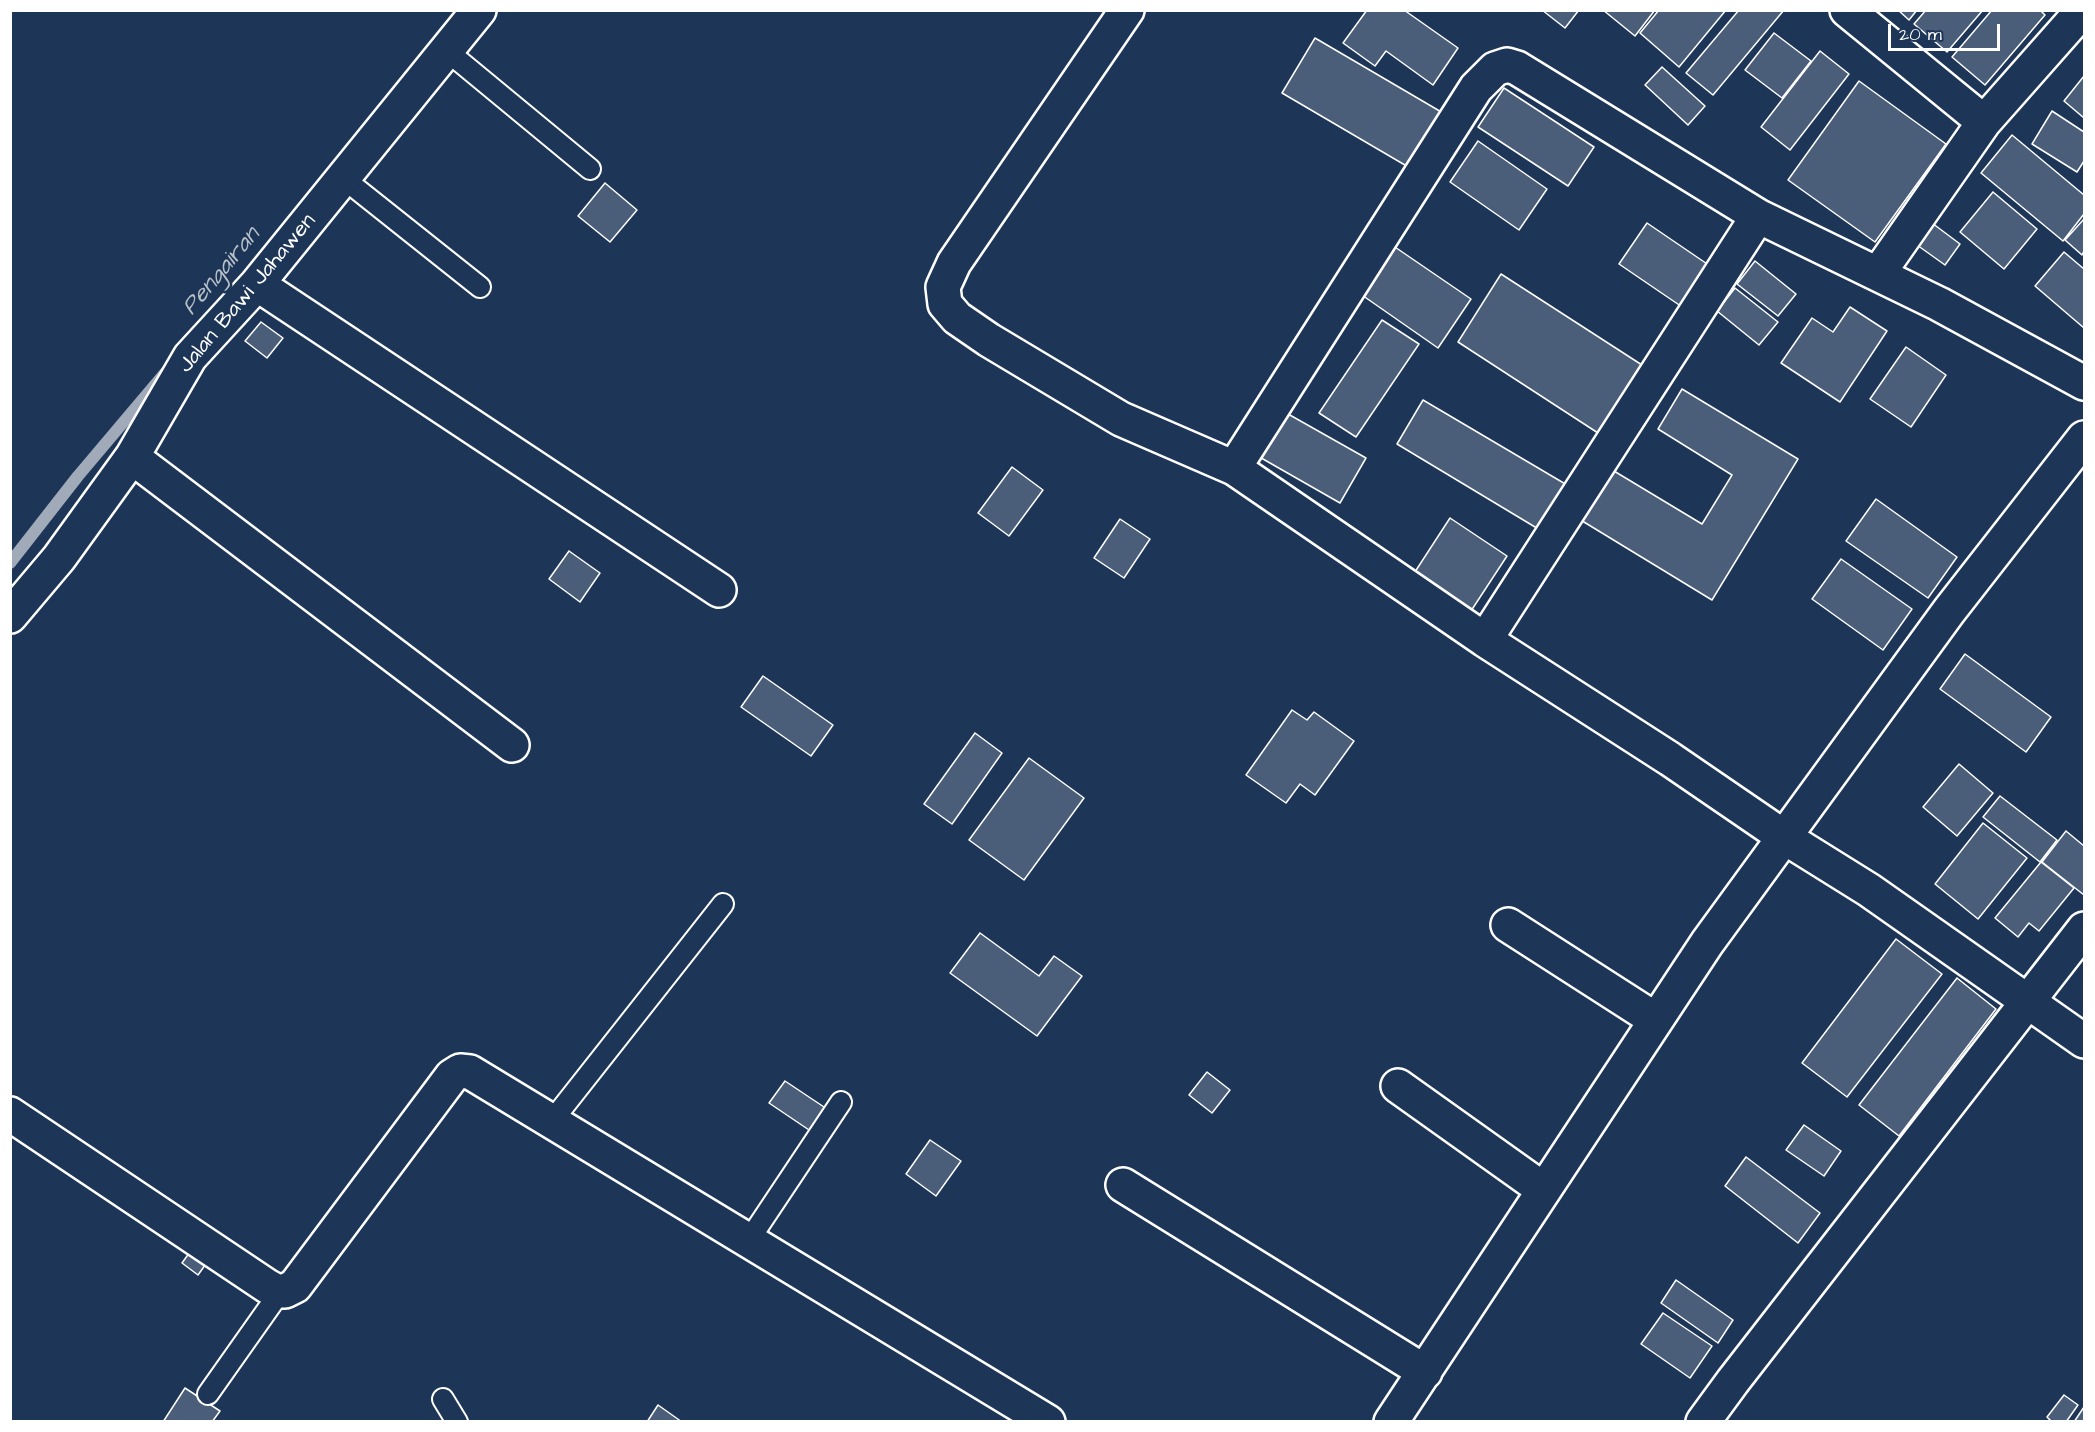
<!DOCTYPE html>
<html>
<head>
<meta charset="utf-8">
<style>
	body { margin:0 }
	#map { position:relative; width:2095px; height:1432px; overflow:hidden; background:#1d3557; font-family:"Architects Daughter",sans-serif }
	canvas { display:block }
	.frame { position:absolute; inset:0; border:12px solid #fff; pointer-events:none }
	.scale { position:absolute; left:1888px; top:24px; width:112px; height:27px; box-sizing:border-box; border:3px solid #fff; border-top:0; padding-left:8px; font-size:18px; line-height:21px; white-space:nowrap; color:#fff; -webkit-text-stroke:4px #1d3557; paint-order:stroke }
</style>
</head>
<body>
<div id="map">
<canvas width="2095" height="1432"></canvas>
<div class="frame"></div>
<div class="scale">20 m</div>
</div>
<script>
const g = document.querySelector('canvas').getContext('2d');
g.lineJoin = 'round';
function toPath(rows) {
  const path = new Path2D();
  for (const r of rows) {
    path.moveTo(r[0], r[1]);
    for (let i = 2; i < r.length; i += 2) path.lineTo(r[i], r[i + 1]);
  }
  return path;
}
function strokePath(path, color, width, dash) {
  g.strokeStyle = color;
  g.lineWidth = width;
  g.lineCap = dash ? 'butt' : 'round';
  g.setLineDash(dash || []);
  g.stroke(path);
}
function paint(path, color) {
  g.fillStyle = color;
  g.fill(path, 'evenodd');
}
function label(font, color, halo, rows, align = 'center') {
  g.font = font + ' "Architects Daughter",sans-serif';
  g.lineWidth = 5;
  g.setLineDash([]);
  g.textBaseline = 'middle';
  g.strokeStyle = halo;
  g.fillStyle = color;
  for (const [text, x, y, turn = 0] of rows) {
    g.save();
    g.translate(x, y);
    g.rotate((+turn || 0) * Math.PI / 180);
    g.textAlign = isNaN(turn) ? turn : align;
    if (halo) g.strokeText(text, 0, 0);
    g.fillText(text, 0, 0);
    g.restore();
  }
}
const stream = toPath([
	[10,563,78,476,165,373]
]);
const building = toPath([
	[1367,10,1404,10,1458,48,1433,85,1386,51,1375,66,1343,43,1367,10],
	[1542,10,1579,10,1565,28,1542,10],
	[1603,10,1655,10,1635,36,1603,10],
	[1659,10,1726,10,1679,67,1640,33,1659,10],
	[1739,10,1784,10,1713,95,1686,73,1739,10],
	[1898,10,1917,10,1909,20,1898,10],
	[1926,10,1983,10,1947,52,1914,24,1926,10],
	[1992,10,2040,10,2045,15,1985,85,1952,57,1992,10],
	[1774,33,1811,61,1782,98,1745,70,1774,33],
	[1315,38,1443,113,1410,168,1282,93,1315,38],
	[1820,51,1849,74,1790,150,1761,127,1820,51],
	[1662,67,1705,106,1688,125,1645,85,1662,67],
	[2084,76,2084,118,2064,101,2084,76],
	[1859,81,1946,144,1875,242,1788,180,1859,81],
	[1504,88,1594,147,1568,186,1478,127,1504,88],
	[2052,111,2084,132,2084,161,2077,172,2032,144,2052,111],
	[2012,135,2084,195,2084,214,2063,241,1981,173,2012,135],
	[1478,141,1547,189,1519,230,1450,182,1478,141],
	[605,183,637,210,610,242,578,216,605,183],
	[1993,192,2037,229,2004,269,1960,232,1993,192],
	[2084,219,2084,251,2082,255,2065,240,2084,219],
	[1647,223,1716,270,1688,311,1619,264,1647,223],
	[1932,223,1960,244,1945,265,1917,245,1932,223],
	[1392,245,1471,299,1438,348,1359,293,1392,245],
	[2064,252,2084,269,2084,328,2035,286,2064,252],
	[1755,261,1796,294,1778,316,1737,284,1755,261],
	[1501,274,1642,365,1598,433,1458,342,1501,274],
	[1735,288,1778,322,1759,345,1717,311,1735,288],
	[1850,307,1887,331,1840,402,1781,363,1812,318,1833,332,1850,307],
	[1382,320,1419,344,1356,437,1319,413,1382,320],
	[261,322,283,338,267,358,245,341,261,322],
	[1906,347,1946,375,1911,427,1870,399,1906,347],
	[1682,389,1798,459,1712,600,1579,519,1609,468,1702,524,1732,475,1658,429,1682,389],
	[1423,400,1567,485,1540,530,1397,444,1423,400],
	[1281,410,1366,458,1340,503,1256,455,1281,410],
	[1012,467,1043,490,1009,536,978,513,1012,467],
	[1876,499,1957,557,1928,598,1846,541,1876,499],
	[1450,518,1507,556,1469,614,1411,578,1450,518],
	[1120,519,1150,539,1124,578,1094,558,1120,519],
	[569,551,600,573,580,602,549,579,569,551],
	[1841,559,1912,609,1883,650,1812,599,1841,559],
	[1965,654,2051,717,2026,752,1940,689,1965,654],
	[763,676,833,725,811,756,741,707,763,676],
	[1292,710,1307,720,1314,712,1354,741,1315,795,1300,784,1286,803,1246,775,1292,710],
	[975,733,1002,753,952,824,924,804,975,733],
	[1029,758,1084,798,1024,880,969,840,1029,758],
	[1959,764,1993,793,1957,836,1923,807,1959,764],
	[2000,796,2057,840,2040,862,1983,817,2000,796],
	[1983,823,2027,858,1978,919,1935,884,1983,823],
	[2066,831,2084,846,2084,895,2042,862,2066,831],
	[2041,862,2074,888,2039,931,2029,923,2018,937,1995,918,2041,862],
	[980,933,1039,976,1054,956,1082,976,1037,1036,950,973,980,933],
	[1896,939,1942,974,1847,1097,1802,1063,1896,939],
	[1957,978,1996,1009,1899,1136,1859,1105,1957,978],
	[1207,1072,1230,1090,1212,1113,1189,1095,1207,1072],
	[785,1081,830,1111,815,1134,769,1103,785,1081],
	[1804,1125,1841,1151,1824,1176,1786,1150,1804,1125],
	[930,1140,961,1161,936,1196,906,1174,930,1140],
	[1746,1157,1820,1213,1798,1243,1725,1186,1746,1157],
	[192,1249,208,1261,198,1275,182,1263,192,1249],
	[1676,1280,1733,1320,1718,1343,1661,1303,1676,1280],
	[1663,1313,1712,1346,1690,1378,1641,1344,1663,1313],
	[185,1388,220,1411,212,1422,163,1422,185,1388],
	[2064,1395,2078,1405,2066,1422,2052,1422,2047,1417,2064,1395],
	[658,1405,682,1422,647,1422,658,1405],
	[2084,1407,2084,1422,2074,1422,2084,1407]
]);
const lane = toPath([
	[446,50,590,169],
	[343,178,480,287],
	[552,1121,723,904],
	[749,1240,841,1102],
	[208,1394,280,1292],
	[443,1399,457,1422]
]);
const street = toPath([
	[1127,10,954,263,943,287,945,304,957,318,989,340,1121,419,1234,468,1485,640,1670,759,1784,837,1869,890,2084,1041],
	[1847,10,1984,122],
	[1878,274,1984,122,2083,10],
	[257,284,719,590],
	[132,457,512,745],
	[1234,468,1476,88,1495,69,1507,65,1517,68,1758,216,1939,304,2084,383],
	[10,616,59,558,132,457,190,357,257,284,479,10],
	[1485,640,1758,216],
	[1508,925,1656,1020],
	[1398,1086,1544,1190],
	[10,1114,267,1286,276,1291,285,1291,295,1286,452,1076,460,1071,470,1072,1048,1422],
	[1123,1185,1425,1372],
	[1391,1422,1707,943,1949,611,2084,438],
	[1703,1422,1733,1381,2084,929]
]);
const streetNames = [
	["Jalan Bawi Jahawen",248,294,-50]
];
const waterNames = [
	["Pengairan",222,272,-50]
];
strokePath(stream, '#a0aab8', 12);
paint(building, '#4a5d79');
strokePath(building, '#fff', 1.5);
strokePath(lane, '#fff', 24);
strokePath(street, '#fff', 38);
strokePath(lane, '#1d3557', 20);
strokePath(street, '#1d3557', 33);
label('22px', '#fff', '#1d3557', streetNames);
label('italic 24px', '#b8c0ca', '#1d3557', waterNames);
</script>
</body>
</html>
